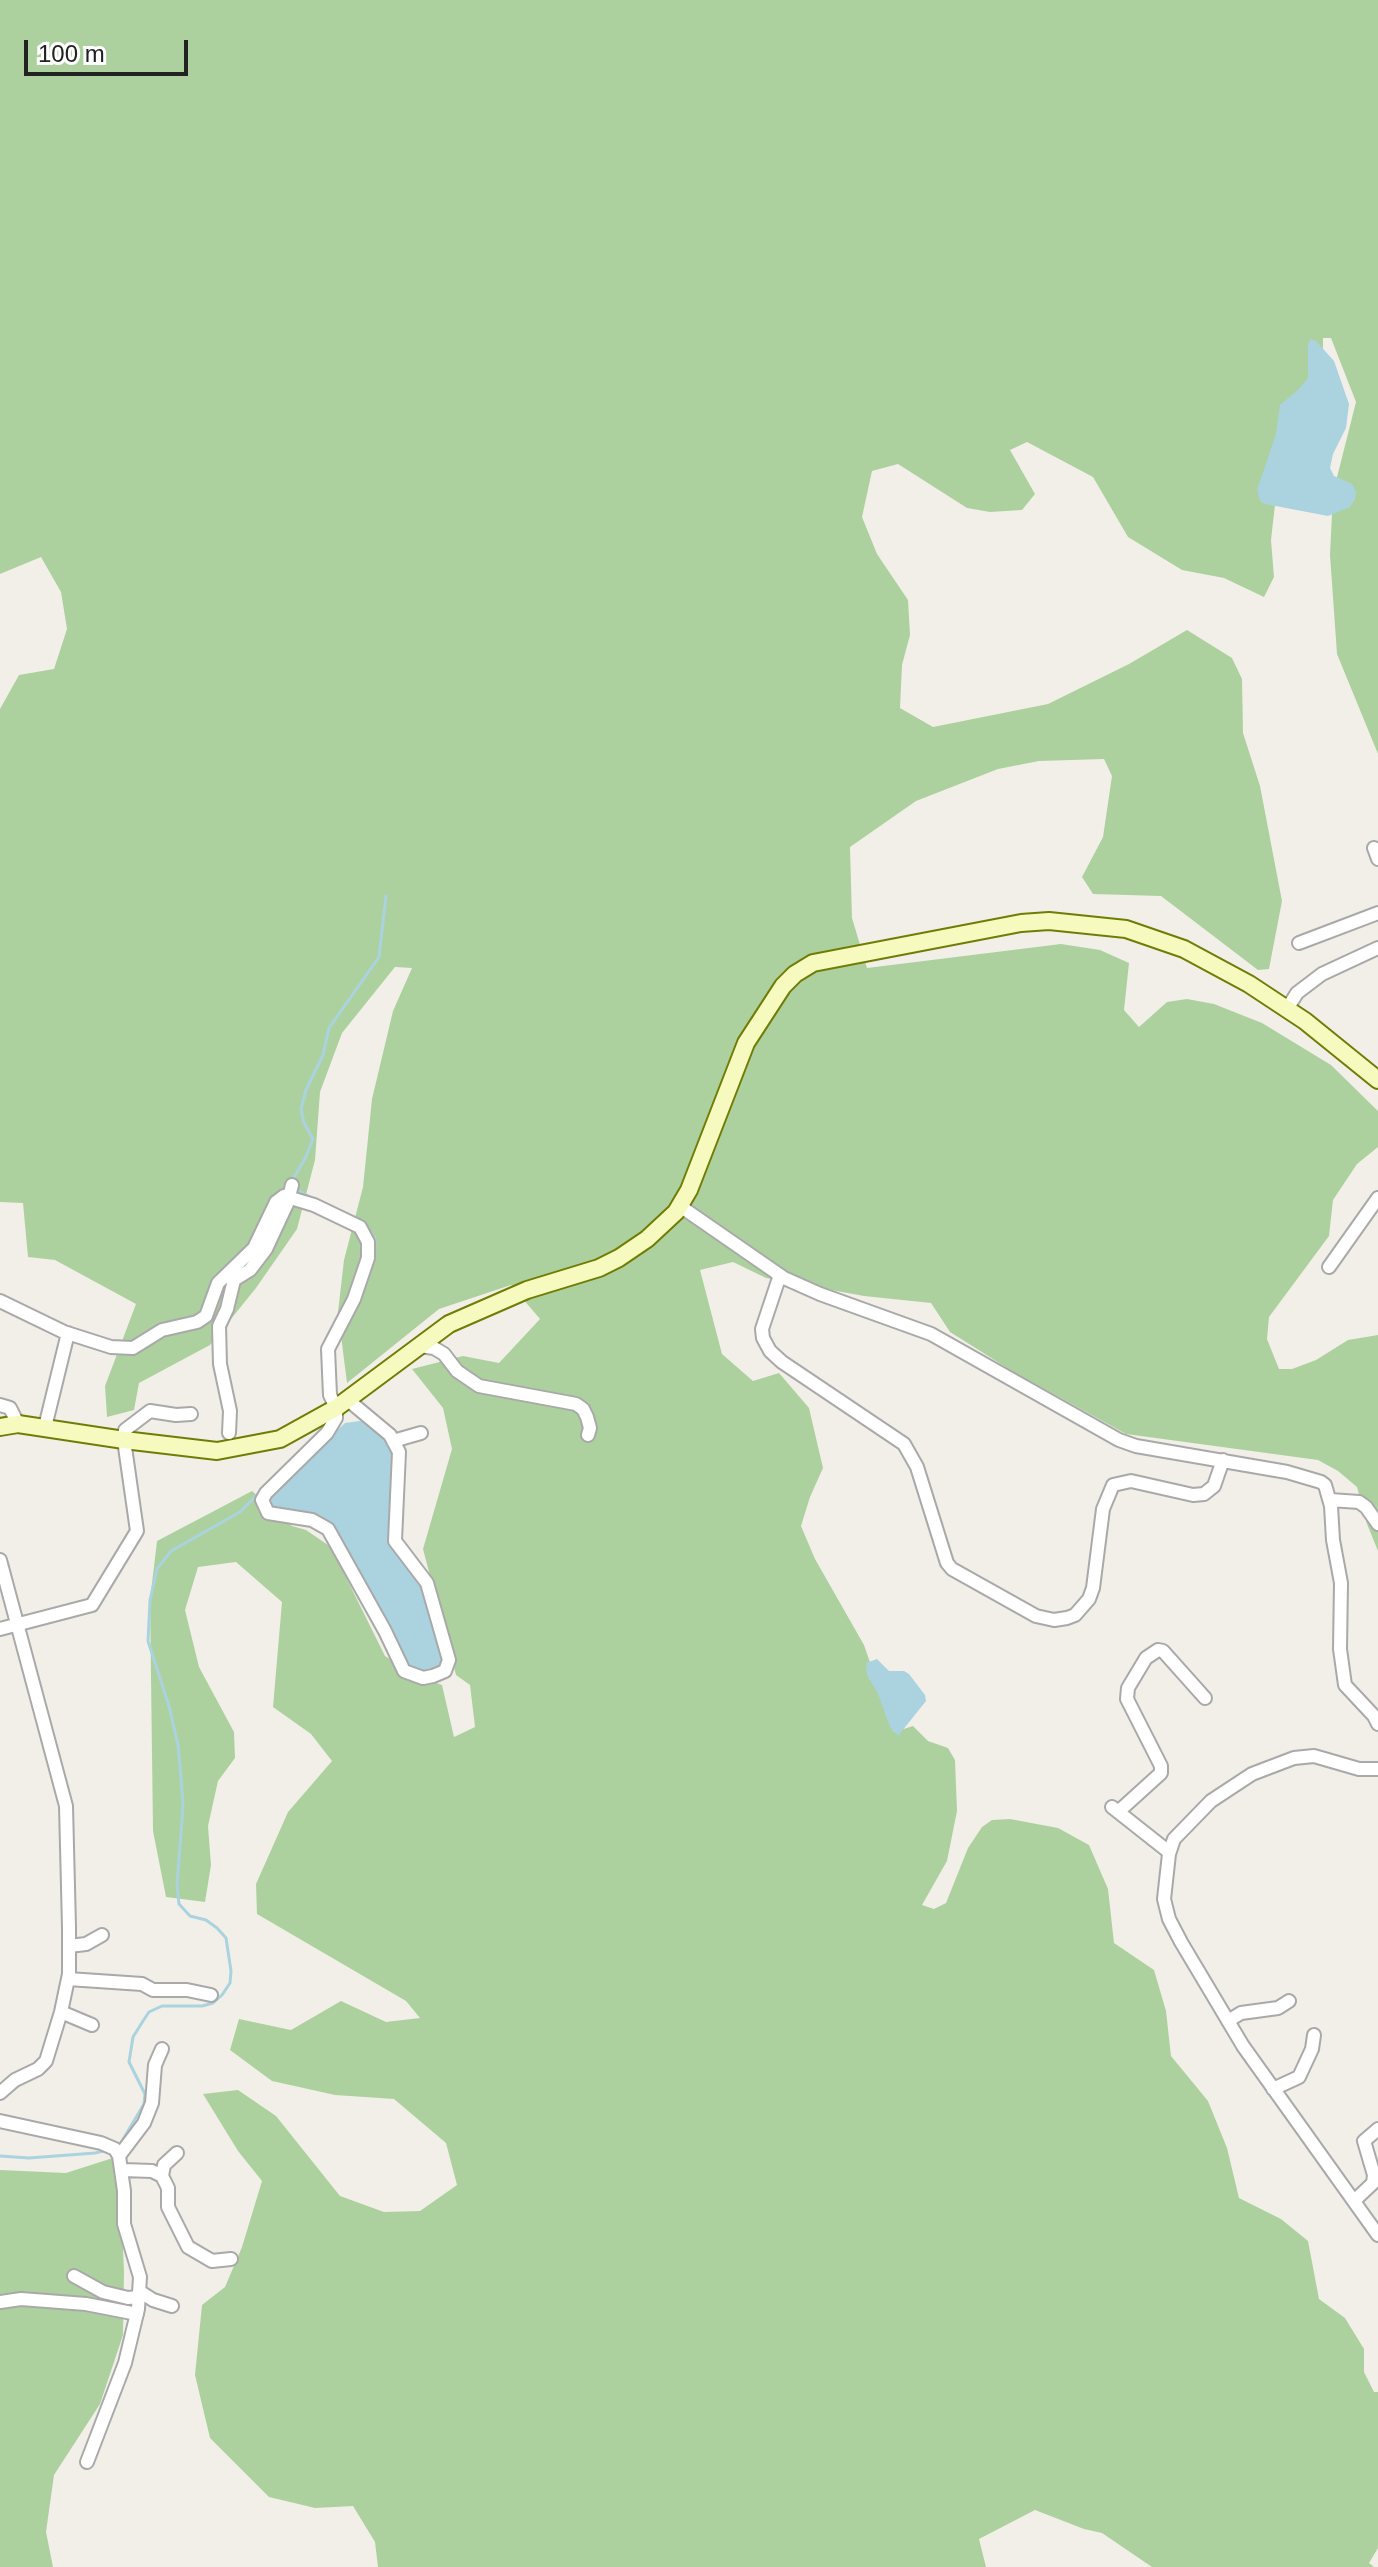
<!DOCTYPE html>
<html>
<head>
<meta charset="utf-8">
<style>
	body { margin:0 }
	#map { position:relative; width:1378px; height:2567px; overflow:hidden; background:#f2efe9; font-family:Helvetica,sans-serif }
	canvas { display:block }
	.scale { position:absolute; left:24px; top:40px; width:164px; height:36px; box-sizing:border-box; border:4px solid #222; border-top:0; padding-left:10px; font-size:24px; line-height:28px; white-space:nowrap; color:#222; -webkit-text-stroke:6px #fff; paint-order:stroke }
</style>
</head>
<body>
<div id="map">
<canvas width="1378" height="2567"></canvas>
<div class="scale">100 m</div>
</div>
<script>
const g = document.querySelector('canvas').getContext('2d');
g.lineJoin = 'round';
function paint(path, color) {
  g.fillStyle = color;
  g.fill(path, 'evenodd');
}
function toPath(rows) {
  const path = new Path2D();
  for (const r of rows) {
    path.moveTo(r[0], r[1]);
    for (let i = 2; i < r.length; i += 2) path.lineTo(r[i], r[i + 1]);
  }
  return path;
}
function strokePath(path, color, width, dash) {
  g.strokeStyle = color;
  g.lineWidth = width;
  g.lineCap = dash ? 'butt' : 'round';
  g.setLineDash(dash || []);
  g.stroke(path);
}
const forest = toPath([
	[0,0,1378,0,1378,754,1337,654,1330,555,1333,493,1356,402,1331,338,1323,338,1323,362,1277,487,1271,540,1274,577,1264,597,1224,578,1182,570,1128,537,1093,477,1027,442,1010,450,1035,494,1022,510,990,512,967,508,898,464,872,471,862,517,877,554,908,600,910,635,902,665,900,708,933,727,1048,704,1129,664,1187,630,1232,658,1242,679,1243,733,1260,786,1282,901,1269,969,1258,970,1161,896,1093,894,1082,877,1103,837,1112,776,1104,759,1039,761,998,769,916,801,850,847,852,918,867,968,1061,944,1100,950,1129,963,1124,1010,1139,1027,1167,1002,1187,999,1214,1004,1262,1023,1331,1065,1378,1111,1378,1147,1357,1164,1333,1200,1329,1236,1269,1317,1267,1339,1279,1369,1292,1369,1316,1360,1348,1340,1378,1335,1378,1551,1367,1524,1357,1487,1338,1471,1318,1460,1126,1434,1012,1371,950,1332,931,1303,864,1296,766,1278,733,1262,700,1270,722,1354,753,1381,779,1373,809,1408,823,1468,810,1497,801,1526,815,1559,864,1645,894,1732,913,1726,928,1741,948,1748,955,1760,957,1811,947,1861,922,1905,934,1909,946,1903,968,1848,982,1827,992,1820,1010,1819,1058,1828,1089,1845,1108,1889,1114,1943,1154,1970,1166,2011,1171,2056,1208,2101,1227,2148,1239,2198,1281,2219,1308,2241,1319,2299,1345,2318,1364,2349,1364,2372,1374,2392,1378,2392,1378,2548,1369,2563,1374,2567,1152,2567,1102,2533,1084,2529,1035,2510,979,2539,986,2567,378,2567,375,2542,353,2506,315,2508,269,2497,210,2438,195,2375,202,2305,225,2287,242,2247,262,2181,238,2151,203,2094,238,2090,276,2116,340,2196,384,2212,420,2211,457,2185,446,2143,394,2099,335,2095,272,2081,230,2050,239,2019,291,2030,341,2001,386,2022,420,2018,406,2001,257,1914,256,1884,288,1812,332,1761,311,1734,273,1707,282,1602,236,1562,198,1567,185,1610,199,1667,234,1732,235,1758,218,1781,208,1826,211,1865,205,1902,166,1897,153,1831,150,1600,157,1541,252,1491,292,1526,306,1530,331,1547,385,1656,423,1678,442,1685,454,1737,475,1727,470,1685,456,1675,423,1549,452,1449,443,1408,412,1369,463,1356,499,1363,540,1319,511,1285,439,1309,347,1383,338,1312,344,1260,363,1187,372,1099,393,1011,412,968,395,967,342,1033,320,1092,315,1160,297,1229,256,1288,210,1345,139,1383,134,1410,107,1417,105,1386,136,1304,55,1260,28,1257,23,1203,0,1202,0,709,19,675,54,669,67,629,61,592,41,557,0,574],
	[119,2156,124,2272,123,2335,100,2404,54,2475,46,2532,53,2567,0,2567,0,2170,66,2173]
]);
const water = toPath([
	[1310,339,1316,341,1334,361,1349,404,1346,428,1333,454,1330,468,1334,476,1352,484,1356,492,1355,499,1350,507,1328,516,1265,504,1260,501,1257,490,1276,434,1280,405,1298,390,1308,378,1308,345],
	[367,1420,386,1437,395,1454,390,1526,424,1585,444,1660,442,1668,423,1674,407,1668,336,1534,267,1506,270,1495,345,1423],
	[877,1659,889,1671,904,1671,909,1674,925,1695,926,1701,898,1736,890,1727,878,1694,867,1675,866,1663]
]);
const stream = toPath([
	[291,1182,305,1159,313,1139,304,1123,301,1109,306,1090,323,1055,329,1028,379,957,386,896],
	[294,1189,316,1200],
	[344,1213,359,1220],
	[0,1295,18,1303],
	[346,1328,367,1282,374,1258,375,1239,367,1229],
	[119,2146,144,2104,145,2094,129,2062,133,2037,143,2021,149,2012,162,2006,202,2006,213,2003,222,1995,230,1983,231,1971,226,1938,217,1928,206,1920,190,1916,179,1904,177,1885,183,1806,181,1777,178,1745,169,1706,148,1641,150,1600,157,1569,171,1551,240,1512,260,1492],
	[0,2156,29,2158,95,2153,108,2150]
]);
const street = toPath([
	[1374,848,1378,859],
	[1299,943,1378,913],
	[1287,1009,1297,993,1322,974,1378,948],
	[680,1206,784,1278,820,1294,931,1334,1119,1440,1136,1446,1287,1472,1321,1482,1325,1485,1331,1506,1333,1540,1341,1583,1340,1649,1345,1685,1374,1716,1378,1724],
	[1329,1267,1378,1198],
	[780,1275,762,1329,763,1338,770,1351,782,1362,904,1444,917,1467,947,1563,952,1569,1036,1616,1054,1620,1067,1618,1075,1615,1089,1599,1093,1588,1103,1509,1113,1485,1131,1481,1193,1495,1204,1494,1214,1486,1223,1460],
	[0,1301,64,1332,111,1347,133,1348,162,1330,197,1322,206,1316,218,1283,254,1248,276,1202,284,1196,314,1205,360,1227,368,1242,368,1258,354,1299,328,1349,330,1395,336,1408,336,1418,327,1433,266,1493,262,1500,268,1513,312,1520,328,1529,385,1631,404,1671,423,1678,433,1676,445,1671,449,1660,427,1583,395,1541,399,1452,390,1435,348,1400],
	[420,1346,434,1348,444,1354,457,1371,479,1386,576,1404,583,1409,587,1417,590,1428,588,1435],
	[0,1405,10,1408,18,1424],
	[45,1427,68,1333],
	[229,1433,230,1411,220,1364,219,1326,227,1309,234,1280,250,1270,266,1249,287,1204,292,1185],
	[393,1441,421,1433],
	[1330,1500,1359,1502,1366,1507,1378,1524],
	[0,1560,66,1806,69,1927,69,1974,61,2012,46,2061,38,2069,15,2080,0,2093],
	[0,1629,92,1605,137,1531,124,1440,125,1430,150,1411,176,1415,191,1414],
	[1378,1769,1359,1769,1314,1756,1294,1758,1252,1774,1211,1801,1174,1839,1169,1854,1164,1899,1169,1919,1181,1942,1243,2046,1378,2235],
	[1112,1807,1169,1852],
	[1118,1812,1161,1773,1161,1766,1127,1699,1128,1688,1146,1658,1158,1650,1163,1651,1205,1698],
	[69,1946,86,1944,102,1935],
	[68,1979,142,1984,153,1990,187,1990,211,1995],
	[61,2012,92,2025],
	[1228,2021,1241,2013,1278,2008,1289,2001],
	[1273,2089,1299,2077,1312,2049,1314,2035],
	[0,2121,101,2143,115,2149,119,2156,124,2191,124,2224,140,2277,138,2309,125,2363,87,2462],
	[119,2156,144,2123,152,2103,155,2065,162,2049],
	[123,2170,152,2171,162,2176,168,2188,168,2207,188,2247,212,2261,231,2259],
	[162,2176,164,2165,177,2153],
	[1354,2201,1373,2183,1374,2175,1364,2141,1378,2129],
	[74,2276,103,2292,128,2298,139,2297],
	[139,2291,153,2300,172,2306],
	[0,2302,21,2299,86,2304,137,2314]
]);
const secondary = toPath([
	[0,1427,18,1424,124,1440,217,1451,280,1439,336,1408,449,1324,527,1290,599,1268,619,1258,647,1239,676,1212,689,1190,746,1043,783,986,795,974,813,963,1021,923,1049,921,1126,929,1184,949,1249,984,1305,1021,1378,1080]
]);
paint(forest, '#add19e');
paint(water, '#aad3df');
strokePath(stream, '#aad3df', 3);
strokePath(street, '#a9a9a9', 16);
strokePath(secondary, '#707d05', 20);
strokePath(street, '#fff', 12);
strokePath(secondary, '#f7fabf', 16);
</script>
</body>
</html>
